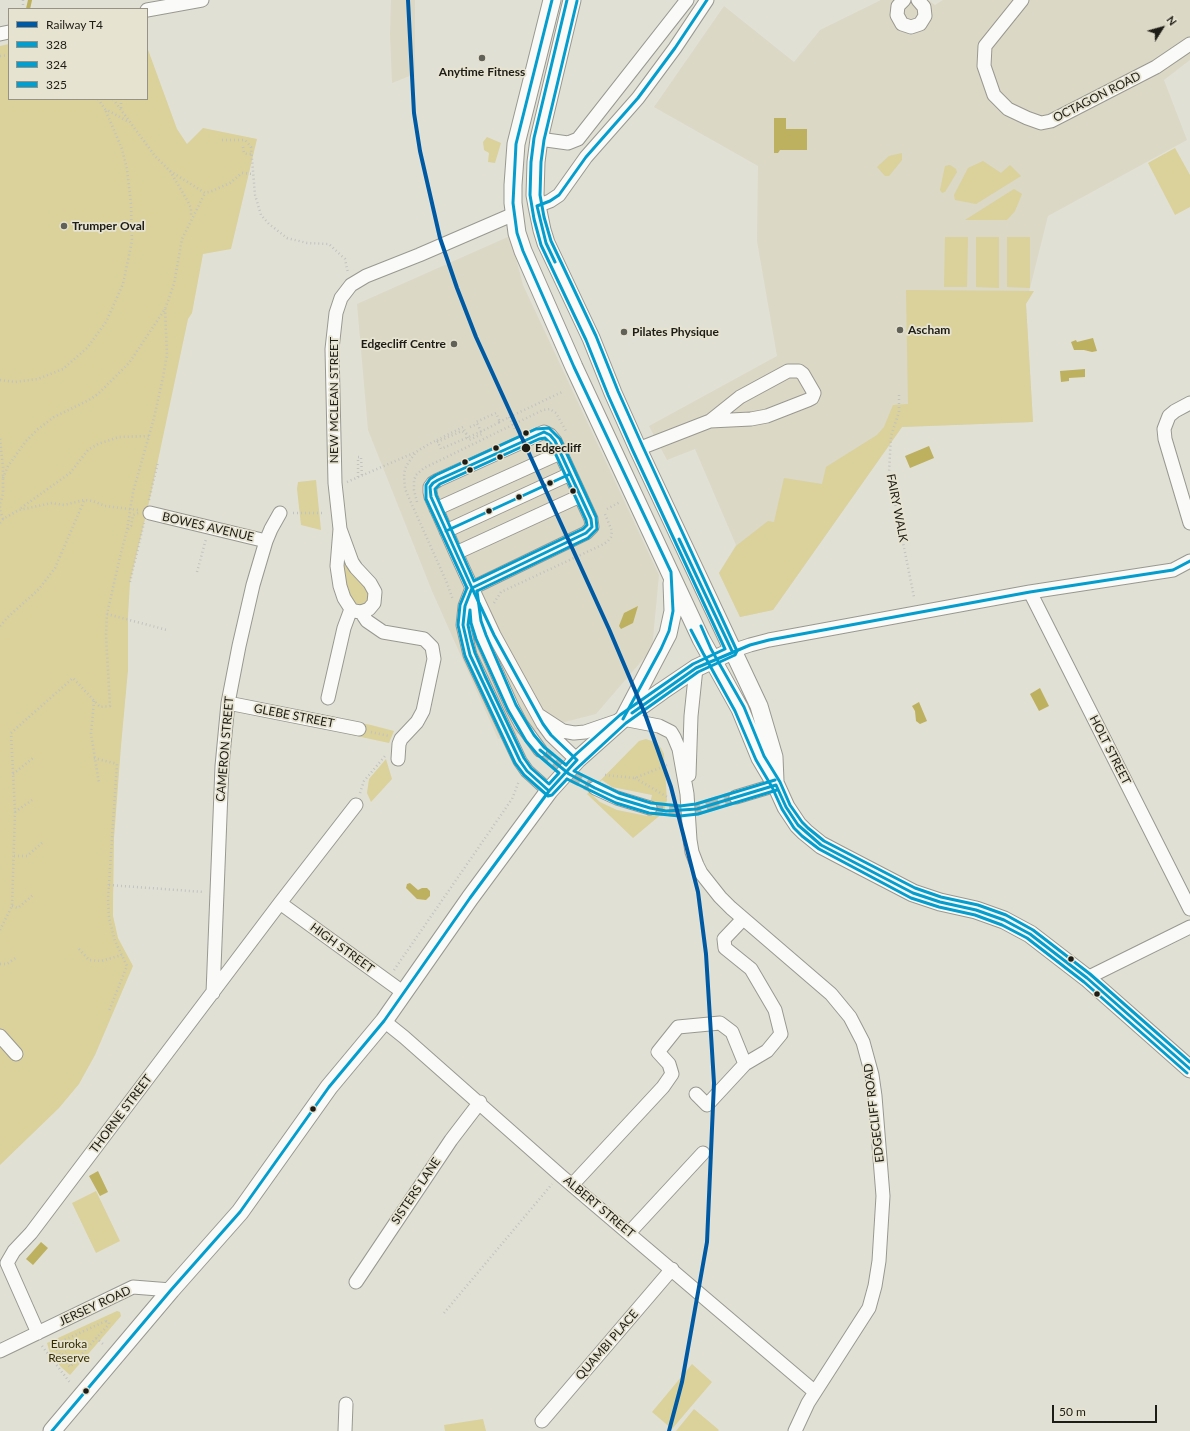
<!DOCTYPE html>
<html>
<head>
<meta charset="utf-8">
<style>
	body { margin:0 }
	#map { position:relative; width:1190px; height:1431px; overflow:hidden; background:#e1e0d5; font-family:Lato,sans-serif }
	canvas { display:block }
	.legend { position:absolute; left:8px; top:8px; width:140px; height:92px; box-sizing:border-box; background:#e6e3d0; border:1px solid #969386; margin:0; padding:5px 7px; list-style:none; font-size:12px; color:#1e1c16 }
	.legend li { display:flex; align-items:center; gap:8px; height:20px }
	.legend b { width:20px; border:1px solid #969386 }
	.north { position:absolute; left:1142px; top:8px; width:40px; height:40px; -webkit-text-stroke:3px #e6e3d0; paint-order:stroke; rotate:53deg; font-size:11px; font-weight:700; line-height:16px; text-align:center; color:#1e1c16 }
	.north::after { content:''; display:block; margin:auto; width:14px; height:18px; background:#1e1c16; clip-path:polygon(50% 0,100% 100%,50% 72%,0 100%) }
	.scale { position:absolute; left:1052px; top:1405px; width:105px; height:18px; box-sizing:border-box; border:2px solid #1e1c16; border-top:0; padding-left:5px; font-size:12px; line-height:14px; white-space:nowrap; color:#1e1c16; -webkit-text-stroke:3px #e6e3d0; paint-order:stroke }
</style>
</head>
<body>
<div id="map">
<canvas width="1190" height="1431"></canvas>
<ul class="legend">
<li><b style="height:5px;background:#005aa3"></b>Railway T4</li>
<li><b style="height:5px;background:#049ece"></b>328</li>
<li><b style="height:5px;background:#049ece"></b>324</li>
<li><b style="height:5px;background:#049ece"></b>325</li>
</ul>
<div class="north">N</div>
<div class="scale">50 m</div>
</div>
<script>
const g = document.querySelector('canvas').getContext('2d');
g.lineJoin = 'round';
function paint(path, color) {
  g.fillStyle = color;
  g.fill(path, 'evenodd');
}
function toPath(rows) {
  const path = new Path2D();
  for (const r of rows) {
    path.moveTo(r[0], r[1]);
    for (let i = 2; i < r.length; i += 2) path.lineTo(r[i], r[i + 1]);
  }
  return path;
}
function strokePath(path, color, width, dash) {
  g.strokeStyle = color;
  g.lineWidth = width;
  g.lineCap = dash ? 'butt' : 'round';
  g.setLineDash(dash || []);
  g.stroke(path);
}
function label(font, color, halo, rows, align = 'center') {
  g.font = font + ' Lato,sans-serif';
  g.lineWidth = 3.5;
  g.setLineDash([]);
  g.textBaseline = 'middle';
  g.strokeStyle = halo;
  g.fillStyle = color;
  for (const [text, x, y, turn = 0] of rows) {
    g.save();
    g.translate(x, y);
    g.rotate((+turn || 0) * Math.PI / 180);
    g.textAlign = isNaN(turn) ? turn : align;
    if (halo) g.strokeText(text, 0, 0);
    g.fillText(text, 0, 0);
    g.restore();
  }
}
const built = toPath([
	[391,0,415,0,415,76,412,80,412,75,392,83,390,34],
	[881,0,928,0,935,5,943,0,1190,0,1190,60,1164,80,1187,140,1048,216,1026,304,1033,422,902,427,773,610,740,617,719,573,736,545,695,449,667,460,649,426,777,356,757,241,758,166,654,107,724,6,794,62,820,30],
	[510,236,523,285,659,575,652,649,596,714,498,739,432,591,368,430,357,304]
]);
const green = toPath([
	[9,44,9,99,147,99,147,47,177,129,187,144,203,128,257,139,231,249,203,254,192,313,188,319,150,498,130,582,128,616,128,670,121,746,114,838,113,905,113,916,118,938,133,966,95,1055,79,1084,59,1108,0,1165,0,46],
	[487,137,501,143,495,163,488,162,489,153,484,150,483,142],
	[1175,148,1190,175,1190,207,1175,215,1148,163],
	[902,153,902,160,889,176,885,176,877,167,889,156],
	[983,161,1001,173,1010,165,1021,176,976,204,955,200,954,195,968,168],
	[950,165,956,169,957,172,945,192,942,193,940,190,945,166],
	[1014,189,1022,194,1015,211,1007,220,965,220],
	[945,237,968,237,967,287,944,287],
	[976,237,999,237,999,288,976,287],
	[1007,237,1030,237,1030,288,1007,287],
	[906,290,1034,291,1026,304,1033,422,902,427,773,610,740,617,719,573,736,546,768,521,774,522,784,478,822,484,826,467,877,435,884,427,893,405,908,404],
	[316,480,321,530,301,525,297,489,298,482],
	[343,560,352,562,370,583,369,609,347,603],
	[355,722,371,725,394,731,389,743,352,735],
	[646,739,657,743,661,748,664,754,667,800,664,812,633,838,587,794,639,741],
	[602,780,612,787,652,795,647,816,617,810,600,802,590,793],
	[386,759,392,779,371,802,367,793,369,779],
	[96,1191,120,1241,96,1253,72,1203],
	[117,1311,120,1312,121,1316,70,1375,61,1367,50,1353,47,1343],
	[692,1364,712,1382,672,1429,652,1412],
	[694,1409,719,1430,718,1431,676,1431],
	[483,1419,486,1431,445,1431,444,1425]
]);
const water = toPath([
	[774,118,786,118,786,129,807,129,807,150,780,150,778,153,774,153],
	[1093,338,1097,351,1092,352,1084,350,1074,350,1071,342,1076,340,1077,342],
	[1085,369,1085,377,1069,378,1069,381,1061,382,1060,371],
	[929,446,934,458,910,468,905,456],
	[638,606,633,623,621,629,619,626,624,613],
	[1040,688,1049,706,1039,711,1030,694],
	[919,702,927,721,920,724,916,721,915,711,912,706],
	[410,883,418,890,422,888,427,888,430,891,430,896,426,900,417,899,406,888,407,884],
	[98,1171,108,1192,100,1196,89,1176],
	[41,1242,48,1248,33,1265,26,1259]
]);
const stream = toPath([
	[28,9,30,0]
]);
const minorTunnel = toPath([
	[540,750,569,774,595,788],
	[650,808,680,811,697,809,736,797]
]);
const path = toPath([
	[23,9,23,0],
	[0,56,9,55],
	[98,99,105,109,129,122],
	[113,99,155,156,170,171,205,193,212,191,230,183,242,173,254,174],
	[121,99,121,110],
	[222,140,245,140,251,147,255,195,261,215,269,224,287,238,307,243,329,244,345,259,348,273],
	[243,147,244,153,247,154,252,154],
	[170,171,187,200,191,208,191,217],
	[0,380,15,382,38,379,63,369,87,348,106,322,123,284,132,241,131,204,127,169,122,149,105,109],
	[899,395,899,412,891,436,889,473,914,597],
	[509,417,516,431],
	[499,422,562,392],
	[470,427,477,424],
	[0,439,3,467,3,494,0,504,0,510,3,519],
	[437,440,463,427,469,440,482,434,478,425,476,422,496,413,500,422,480,432,441,449,437,440,429,444,416,452,408,463,405,469,404,476,405,489,447,583,453,600],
	[437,442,462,431,467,434],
	[358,477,358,457,361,457,362,476],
	[3,478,8,466,26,441,38,429,54,417,89,400,98,394,129,363,165,309,174,284,182,239,205,193],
	[347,482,416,452],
	[149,500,158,462],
	[417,502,414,490,414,480,416,475,424,468,543,410,550,409,556,413,567,433],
	[21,508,70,473,88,450,98,444,119,437,149,436],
	[607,509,620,502],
	[293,513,325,513],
	[0,523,3,519,19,510,52,503,64,505,84,500,93,501,105,506,138,510],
	[128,529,131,526,133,515,138,513],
	[197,572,206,539],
	[130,582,144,523],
	[494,603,501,592,604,544,608,541,611,537,612,531,605,514],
	[107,614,167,630],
	[0,626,8,617,39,589,55,568,84,501],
	[94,701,91,734,99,783],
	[371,732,389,736],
	[94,758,117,764,108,899,109,918,115,941,127,966,109,1011],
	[13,774,33,758],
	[605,775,635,778,667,765],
	[635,778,669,798],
	[360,793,364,781,385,756],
	[15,812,32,800],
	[14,856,27,856,42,843],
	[109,885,204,892],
	[12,906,18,908,33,895],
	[0,930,12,906,15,812,11,733,73,678,100,707,110,706,106,635,107,614,120,557,127,530,133,492,154,418,163,377,167,355,165,309],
	[79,949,89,960,101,961,122,955],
	[0,964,7,964,17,957],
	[394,970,512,799,519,781],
	[444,1313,552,1184],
	[106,1321,109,1322,109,1324,70,1367,53,1345,106,1321],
	[96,1338,103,1344],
	[42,1346,71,1384],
	[53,1362,66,1352]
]);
const minor = toPath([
	[904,0,898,6,897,15,902,24,911,27,920,24,925,16,924,7,918,0],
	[1022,0,985,46,984,66,994,95,1008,109,1027,118,1041,123,1051,121,1156,67,1190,44],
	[147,10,202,0],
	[0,34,9,32],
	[539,139,568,143,578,139,687,0],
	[537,206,550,201,559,195,586,157,638,98,675,48,707,0],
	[1190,403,1175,411,1169,416,1164,429,1165,439,1190,523],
	[638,449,710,421,740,397,788,371,799,371,803,374,814,393,812,398,808,400,767,416,751,419,710,421],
	[436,509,560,453],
	[150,513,266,541],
	[340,529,352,562,356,568,370,583,375,592,374,603,369,609,361,612,354,611,351,609,344,598,340,586,337,566,340,529,335,483,332,349,336,313,341,298,351,285,366,276,419,255,514,214],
	[446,531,570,474],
	[456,553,580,496],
	[1030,592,1190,909],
	[473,600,476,622,481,637,512,707,521,724,540,750],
	[361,612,367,621,383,632,424,639,432,647,434,659,423,711,417,722,401,739,399,744,398,759],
	[732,651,750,645,769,640,1030,592,1173,570,1190,561],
	[328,698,344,628,351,609],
	[228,703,359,729],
	[540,716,563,731,574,733,585,732,623,719,659,726,671,732,674,737,679,749,687,794,690,840,692,852,697,865,701,873,720,897,731,908,831,994,850,1017,863,1042,872,1075,875,1096,883,1196,879,1261,875,1286,869,1308,808,1403,795,1431],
	[689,775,691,716,696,668],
	[595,788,617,798,650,808],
	[549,791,527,771,520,761,470,655,463,625,465,606,472,588,586,533,592,527,591,519,555,441,550,435,544,432,438,480,433,483,430,487,430,492,431,497,456,553,472,588,494,635,543,724,551,735,577,760],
	[736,797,776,785],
	[280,903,404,993],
	[743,919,724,939,725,948,751,969,775,1010,781,1034,767,1051,745,1064],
	[1087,978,1190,927],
	[213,993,222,766,228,703,239,646,253,585,266,541,271,529,280,513],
	[384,1021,404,1037,560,1175,815,1392],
	[0,1036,16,1054],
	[572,1185,663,1087,672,1074,669,1064,658,1052,678,1027,720,1023,732,1032,745,1064,707,1105,696,1094],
	[629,1233,703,1153],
	[356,1282,451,1140,480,1102],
	[38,1333,7,1263,14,1251,31,1233,280,903,356,805],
	[0,1351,133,1287,171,1290],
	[542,1421,672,1269],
	[345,1431,346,1404]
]);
const major = toPath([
	[552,0,516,144,513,185,513,203,517,233,523,251,574,367,701,639,740,709,760,758,776,785,786,807,798,825,805,832,821,845,838,854,913,893,940,902,976,910,1004,920,1030,934,1087,978,1190,1069],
	[572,0,539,139,536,162,535,195,537,206,542,230,546,243,591,338,613,393,638,449,759,706,774,757,775,781],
	[625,716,668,634,673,611,672,583],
	[52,1431,171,1290,240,1212,329,1087,384,1021,470,898,549,791,577,760,623,719,662,691,696,668,732,651]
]);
const bus1 = toPath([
	[552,0,516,144,513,203,517,233,523,251,574,367,671,572,673,611,669,631,661,649,623,719],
	[555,262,546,243,537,206,550,201,559,195,586,157,638,98,675,48,707,0],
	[544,432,550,435,555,441,591,519,592,527,586,533,472,588,431,497,430,487,433,483,438,480,544,432],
	[446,531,570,474],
	[679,539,732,651],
	[472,588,494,635,543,724,551,735,577,760,549,791],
	[472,588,465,606,463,625,470,655,520,761,527,771,549,791],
	[632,713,696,668,750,645,769,640,1030,592,1173,570,1190,561],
	[540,750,569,774,595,788,617,798,650,808,666,811,697,809,776,785,786,807,798,825,821,845,913,893,940,902,976,910,1004,920,1030,934,1087,978,1190,1069],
	[52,1431,171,1290,240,1212,329,1087,384,1021,470,898,549,791]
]);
const bus2 = toPath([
	[467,588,426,499,426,485,430,479,436,475,536,429,549,428,560,439,596,517,597,529,588,538,477,591],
	[470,610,471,623,476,639,508,710,526,741,537,754,559,773,549,784,531,768,524,758,485,676,475,653,471,639,468,625,470,610],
	[691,630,703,653,735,711,756,760,772,787,782,809,794,828,802,836,819,849,911,898,939,907,975,915,1002,925,1027,938,1084,982,1187,1073],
	[566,765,574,756,620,715,693,664,725,649,633,451,608,395,586,340,541,245,534,219,530,195,531,162,534,138,567,0],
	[567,779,616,803,649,813,680,816,698,814,777,790]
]);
const bus3 = toPath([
	[577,1,544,140,541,162,540,195,544,217,551,241,596,336,618,391,643,447,737,651,735,655,698,672,626,723,574,771,619,793,651,803,680,806,696,804,775,780],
	[545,438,551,444,586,520,587,525,583,529,474,581,436,495,435,489,440,484,539,439,545,438],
	[467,588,460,605,458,625,465,656,515,763,524,775,548,796,552,795,567,779],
	[477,591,481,621,486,635,516,705,534,735,544,747,566,765],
	[701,626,711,649,744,707,764,756,780,782,790,805,802,822,808,828,824,841,915,888,941,897,978,905,1006,915,1033,930,1090,974,1190,1062]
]);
const rail1 = toPath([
	[408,0,414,113,420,151,440,238,457,288,476,337,609,629,645,714,671,787,698,892,706,954,714,1083,707,1242,682,1382,669,1431]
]);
const markers = [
	[482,58,4,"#626159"],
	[64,226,4,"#626159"],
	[900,330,4,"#626159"],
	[624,332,4,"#626159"],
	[454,344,4,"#626159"],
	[526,433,3.5,"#1e1c16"],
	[496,448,3.5,"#1e1c16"],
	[526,448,5,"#1e1c16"],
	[500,457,3.5,"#1e1c16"],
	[465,462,3.5,"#1e1c16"],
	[470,470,3.5,"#1e1c16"],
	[550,483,3.5,"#1e1c16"],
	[573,491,3.5,"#1e1c16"],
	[519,497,3.5,"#1e1c16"],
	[489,511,3.5,"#1e1c16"],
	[1071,959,3.5,"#1e1c16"],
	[1097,994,3.5,"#1e1c16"],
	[313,1109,3.5,"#1e1c16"],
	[86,1391,3.5,"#1e1c16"]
];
const poiNames = [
	["Anytime Fitness",482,72,"center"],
	["Trumper Oval",72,226],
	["Ascham",908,330],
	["Pilates Physique",632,332],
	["Edgecliff Centre",446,344,"right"]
];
const streetNames = [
	["OCTAGON ROAD",1097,97,-27],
	["NEW MCLEAN STREET",334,400,-90],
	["FAIRY WALK",897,508,79],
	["BOWES AVENUE",208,527,13],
	["GLEBE STREET",294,716,11],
	["CAMERON STREET",225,749,-85],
	["HOLT STREET",1110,750,63],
	["HIGH STREET",342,948,36],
	["EDGECLIFF ROAD",874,1113,-97],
	["THORNE STREET",121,1114,-53],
	["SISTERS LANE",416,1191,-56],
	["ALBERT STREET",599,1207,40],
	["JERSEY ROAD",95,1306,-25],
	["QUAMBI PLACE",607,1345,-49]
];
const stopNames = [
	["Edgecliff",535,448]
];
const parkNames = [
	["Euroka",69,1344],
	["Reserve",69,1358]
];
paint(built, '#dbd8c5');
paint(green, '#dad19b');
paint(water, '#bdb05f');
strokePath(stream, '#bdb05f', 4);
strokePath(minorTunnel, '#bab9af', 13, [13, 6]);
strokePath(minor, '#999890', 15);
strokePath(major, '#999890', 19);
strokePath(path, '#c2c2bf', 2.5, [1, 3]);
strokePath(minor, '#fafaf9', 13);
strokePath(major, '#fafaf9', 17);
strokePath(bus1, '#049ece', 3);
strokePath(bus2, '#049ece', 3);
strokePath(bus3, '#049ece', 3);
strokePath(rail1, '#005aa3', 4);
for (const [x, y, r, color] of markers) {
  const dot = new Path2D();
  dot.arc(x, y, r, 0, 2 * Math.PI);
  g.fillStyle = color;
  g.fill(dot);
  strokePath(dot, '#e6e3d0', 1.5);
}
label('bold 12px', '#1e1c16', '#e6e3d0', poiNames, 'left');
label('12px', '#1e1c16', '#e6e3d0', streetNames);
label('bold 12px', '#1e1c16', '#e6e3d0', stopNames, 'left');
label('12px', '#352d00', '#e6e3d0', parkNames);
</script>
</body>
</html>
